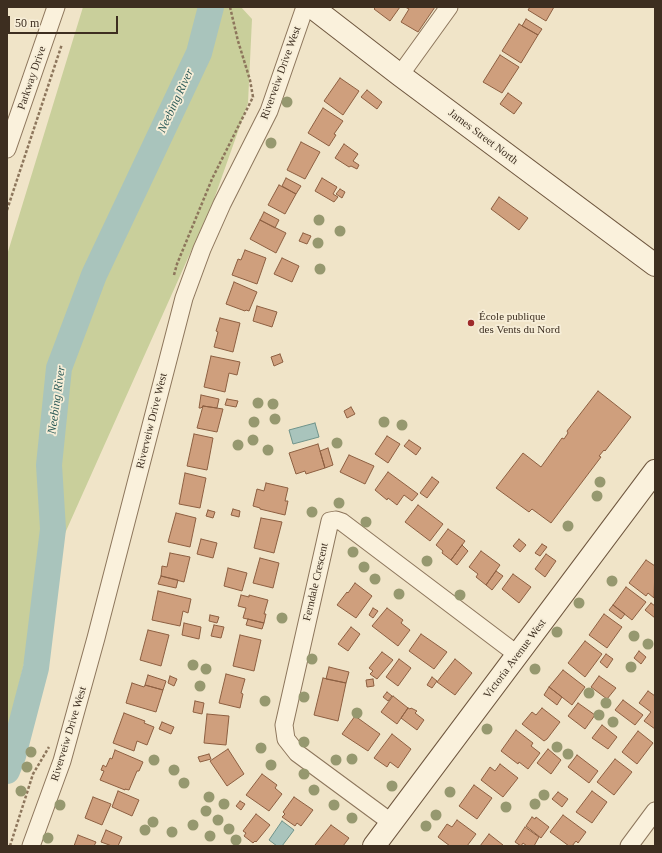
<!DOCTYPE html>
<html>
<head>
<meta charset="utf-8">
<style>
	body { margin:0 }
	#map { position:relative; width:662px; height:853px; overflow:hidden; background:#f0e4c8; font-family:"Times New Roman",serif }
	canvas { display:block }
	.frame { position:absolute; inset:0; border:8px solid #3d2e20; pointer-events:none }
	.scale { position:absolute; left:8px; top:16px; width:110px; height:18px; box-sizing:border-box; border:2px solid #3d2e20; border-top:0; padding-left:5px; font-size:12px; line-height:14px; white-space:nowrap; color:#3d2e20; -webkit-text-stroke:3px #f7eed8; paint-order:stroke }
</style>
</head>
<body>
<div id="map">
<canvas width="662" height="853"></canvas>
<div class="frame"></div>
<div class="scale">50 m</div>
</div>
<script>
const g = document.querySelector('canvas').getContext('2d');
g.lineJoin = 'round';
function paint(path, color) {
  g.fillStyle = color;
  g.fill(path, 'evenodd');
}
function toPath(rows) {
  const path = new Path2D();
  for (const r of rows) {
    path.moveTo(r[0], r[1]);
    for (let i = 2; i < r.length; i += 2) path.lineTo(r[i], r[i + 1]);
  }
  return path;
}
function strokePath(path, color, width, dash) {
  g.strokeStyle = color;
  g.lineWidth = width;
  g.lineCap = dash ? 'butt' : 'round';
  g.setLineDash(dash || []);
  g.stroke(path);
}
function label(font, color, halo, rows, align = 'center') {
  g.font = font + ' "Times New Roman",serif';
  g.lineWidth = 3.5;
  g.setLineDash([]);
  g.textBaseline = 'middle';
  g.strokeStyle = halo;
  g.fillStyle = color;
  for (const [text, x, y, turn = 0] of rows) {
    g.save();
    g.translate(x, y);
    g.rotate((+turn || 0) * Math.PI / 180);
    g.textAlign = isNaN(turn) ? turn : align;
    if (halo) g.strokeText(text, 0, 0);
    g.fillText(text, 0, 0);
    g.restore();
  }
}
const green = toPath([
	[83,7,241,7,252,19,248,103,213,202,45,578,7,733,7,255]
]);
const water = toPath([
	[315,423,319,437,293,444,289,430,315,423],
	[282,821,294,830,282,846,277,846,269,840,282,821]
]);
const river = toPath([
	[7,771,13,756,36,668,53,529,49,465,59,368,94,275,199,53,211,7]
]);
const building = toPath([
	[376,7,400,7,390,21,374,9,376,7],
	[405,7,435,7,418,32,401,22,409,9,405,7],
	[530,7,554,7,546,21,528,10,530,7],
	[526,19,542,29,538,35,522,26,526,19],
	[519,24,538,35,521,63,502,51,519,24],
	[500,55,519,67,502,93,483,82,500,55],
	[340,78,359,91,343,115,324,101,340,78],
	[367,90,382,102,377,109,361,97,367,90],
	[508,93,522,103,514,114,500,104,508,93],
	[323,108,343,121,334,134,336,135,329,146,308,133,323,108],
	[301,142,320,152,305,179,287,170,301,142],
	[344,144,358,154,353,161,359,165,357,169,351,166,349,167,335,158,344,144],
	[286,178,301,186,296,194,282,186,286,178],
	[322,178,337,187,333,194,338,197,334,202,315,191,322,178],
	[279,185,296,194,285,214,268,205,279,185],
	[340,189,345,192,342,198,336,194,340,189],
	[499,197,528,218,519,230,491,209,499,197],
	[264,212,279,220,275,228,260,220,264,212],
	[260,220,286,233,276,253,250,239,260,220],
	[303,233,311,236,307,244,299,241,303,233],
	[245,250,266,258,257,284,232,275,238,259,241,260,245,250],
	[282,258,299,266,292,282,274,274,282,258],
	[234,282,257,292,249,311,246,310,245,311,226,304,234,282],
	[257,306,277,312,272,327,253,321,257,306],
	[220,318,240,323,233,352,214,347,218,332,216,331,220,318],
	[280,354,283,362,274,366,271,357,280,354],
	[211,356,240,362,237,375,229,373,225,392,204,387,211,356],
	[598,391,631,417,605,451,604,450,599,456,601,457,551,523,532,509,529,512,496,488,523,453,541,467,562,438,564,439,568,433,567,431,598,391],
	[201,395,219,399,217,408,203,406,201,408,199,408,201,395],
	[227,399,238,401,236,407,225,405,227,399],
	[203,406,223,409,217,432,197,428,203,406],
	[351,407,355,414,347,418,344,411,351,407],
	[194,434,213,438,207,470,187,466,194,434],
	[387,436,400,444,388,463,375,454,387,436],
	[409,440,421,448,416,455,404,446,409,440],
	[318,444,325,468,306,474,305,471,296,474,289,453,318,444],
	[328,448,333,465,325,468,320,451,328,448],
	[349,455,374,466,365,484,340,472,349,455],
	[388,472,418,494,412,501,404,495,397,505,388,498,387,500,375,490,388,472],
	[185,473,206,478,200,508,179,504,185,473],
	[432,477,439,482,427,498,420,493,432,477],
	[266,483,288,488,285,501,288,501,285,515,260,509,260,508,253,506,257,489,264,491,266,483],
	[418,505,443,524,430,541,405,522,418,505],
	[233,509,240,511,239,517,231,515,233,509],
	[208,510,215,512,213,518,206,516,208,510],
	[176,513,196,518,190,547,168,542,176,513],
	[261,518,282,522,274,553,254,548,261,518],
	[448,529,465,541,451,560,442,553,443,551,436,545,448,529],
	[201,539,217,543,213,558,197,554,201,539],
	[519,539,526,545,520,552,513,546,519,539],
	[542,544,547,547,540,556,535,553,542,544],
	[462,545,468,551,457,565,451,560,462,545],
	[481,551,500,565,486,585,476,577,478,574,469,567,481,551],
	[170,553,190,557,184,582,161,576,162,566,167,567,170,553],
	[546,554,556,561,545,577,535,569,546,554],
	[260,558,279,563,273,588,253,583,260,558],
	[646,560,655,566,654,598,648,593,646,596,629,583,646,560],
	[228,568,247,573,242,591,224,586,228,568],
	[496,571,503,576,492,590,486,585,496,571],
	[513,574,531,587,519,603,502,589,513,574],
	[161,576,178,580,176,588,158,584,161,576],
	[355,583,372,596,356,618,337,605,347,592,348,593,355,583],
	[626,587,646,602,632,620,613,605,626,587],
	[158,591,191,599,188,613,183,611,180,626,152,620,158,591],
	[241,595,249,597,249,595,268,600,264,614,266,614,264,623,243,618,246,608,238,606,241,595],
	[651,603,655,606,655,618,645,610,651,603],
	[613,605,625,614,621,619,609,610,613,605],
	[373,608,378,611,373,618,369,615,373,608],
	[387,608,403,620,401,623,410,630,398,646,372,626,387,608],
	[604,614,622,627,607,648,589,635,604,614],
	[210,615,219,617,217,623,209,621,210,615],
	[248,619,264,623,262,629,246,625,248,619],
	[184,623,201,627,199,639,182,635,184,623],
	[214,625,224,627,221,638,211,636,214,625],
	[351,627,360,634,348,651,338,644,351,627],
	[148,630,169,635,161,666,140,660,148,630],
	[421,634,447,652,434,669,409,651,421,634],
	[240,635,261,640,254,671,233,666,240,635],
	[585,641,602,654,585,677,568,663,585,641],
	[639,651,646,657,641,664,634,658,639,651],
	[382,652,393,660,377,679,370,674,373,671,369,668,382,652],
	[606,654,613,659,607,668,600,662,606,654],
	[399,659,411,668,398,686,386,677,399,659],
	[455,659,472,673,455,695,437,682,455,659],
	[329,667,349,672,346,683,326,679,329,667],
	[563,670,585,687,572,705,549,687,563,670],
	[226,674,245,679,241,693,243,694,240,708,219,703,226,674],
	[148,675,166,681,163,690,145,685,148,675],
	[170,676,177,679,174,686,168,683,170,676],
	[599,676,616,688,607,699,591,687,599,676],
	[432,677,437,681,432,688,427,685,432,677],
	[323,678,346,683,338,721,314,715,323,678],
	[373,679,374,686,367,687,366,680,373,679],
	[132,683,144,687,145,685,163,690,156,712,126,703,132,683],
	[549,687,562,697,557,705,544,695,549,687],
	[648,691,655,696,655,729,644,721,651,712,639,703,648,691],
	[387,692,392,696,388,701,383,697,387,692],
	[393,696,408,708,397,724,381,712,393,696],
	[623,700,643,715,635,725,615,710,623,700],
	[195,701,204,703,202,714,193,712,195,701],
	[578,703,595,715,585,729,568,716,578,703],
	[408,708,410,709,411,708,417,711,415,713,424,720,417,730,401,718,408,708],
	[542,708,560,722,547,739,544,741,522,724,532,712,536,715,542,708],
	[124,713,145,721,144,723,154,727,147,745,137,741,134,751,113,743,124,713],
	[207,714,229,716,226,745,204,743,207,714],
	[355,716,380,734,368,751,342,734,355,716],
	[162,722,174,727,171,734,159,729,162,722],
	[602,725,617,737,608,749,592,738,602,725],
	[516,730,533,743,531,746,540,753,528,769,519,762,518,764,501,751,516,730],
	[638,731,653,743,637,764,622,752,638,731],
	[392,734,411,749,398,768,390,762,387,767,374,758,392,734],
	[228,749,244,774,227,786,210,761,228,749],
	[548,749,561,760,551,774,537,763,548,749],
	[115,750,143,762,139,771,137,771,129,790,125,789,125,790,100,780,104,771,101,770,103,765,106,767,110,758,112,759,115,750],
	[209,754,211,759,200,762,198,757,209,754],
	[577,755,598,771,589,783,568,767,577,755],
	[615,759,632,772,614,795,597,782,615,759],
	[500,764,518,778,503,797,481,780,490,767,495,771,500,764],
	[262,774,277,785,275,788,282,794,269,811,246,795,262,774],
	[474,785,492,798,477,819,459,806,474,785],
	[118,791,139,800,132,816,112,807,118,791],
	[592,791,607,802,592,823,576,812,592,791],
	[558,792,568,799,562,807,552,799,558,792],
	[93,797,111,804,102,825,85,818,93,797],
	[294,797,313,810,301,826,297,823,295,826,282,817,285,814,283,812,294,797],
	[240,801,245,804,241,810,236,806,240,801],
	[256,814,270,825,256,842,255,841,253,843,244,836,246,833,243,831,256,814],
	[563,815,586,832,578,843,576,841,572,846,569,846,550,832,563,815],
	[532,817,535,819,536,817,549,827,541,838,526,826,532,817],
	[457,820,476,834,467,846,450,846,438,837,447,824,452,827,457,820],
	[331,825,349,838,343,846,317,846,315,845,331,825],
	[525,827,539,837,534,846,527,846,523,843,521,846,515,842,525,827],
	[106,830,122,837,118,846,112,846,101,842,106,830],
	[489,834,503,845,502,846,480,846,489,834],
	[78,835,96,842,94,846,74,846,78,835]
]);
const path = toPath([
	[7,210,62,44],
	[174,275,177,264,212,179,253,97,250,80,238,41,230,7],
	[10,846,33,774,49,747]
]);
const street = toPath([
	[400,75,449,7],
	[7,149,56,7],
	[392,823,297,753,286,739,284,725,330,521,336,520,342,522,518,655],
	[31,846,62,761,96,638,184,298,202,249,222,204,269,111,305,7],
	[629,846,655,811]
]);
const secondary = toPath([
	[312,7,400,75,655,265],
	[374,846,655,471]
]);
const trees = [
	[287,102],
	[271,143],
	[319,220],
	[340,231],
	[318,243],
	[320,269],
	[258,403],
	[273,404],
	[275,419],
	[254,422],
	[384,422],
	[402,425],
	[253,440],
	[337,443],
	[238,445],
	[268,450],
	[600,482],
	[597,496],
	[339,503],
	[312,512],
	[366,522],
	[568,526],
	[353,552],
	[427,561],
	[364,567],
	[375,579],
	[612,581],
	[399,594],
	[460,595],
	[579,603],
	[282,618],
	[557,632],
	[634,636],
	[648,644],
	[312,659],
	[193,665],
	[631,667],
	[206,669],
	[535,669],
	[200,686],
	[589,693],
	[304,697],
	[265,701],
	[606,703],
	[357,713],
	[599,715],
	[613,722],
	[487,729],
	[304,742],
	[557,747],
	[261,748],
	[31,752],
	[568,754],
	[352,759],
	[154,760],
	[336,760],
	[271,765],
	[27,767],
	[174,770],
	[304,774],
	[184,783],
	[392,786],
	[314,790],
	[21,791],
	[450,792],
	[544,795],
	[209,797],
	[224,804],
	[535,804],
	[60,805],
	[334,805],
	[506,807],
	[206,811],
	[436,815],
	[352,818],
	[218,820],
	[153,822],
	[193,825],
	[426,826],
	[229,829],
	[145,830],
	[172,832],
	[210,836],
	[48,838],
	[236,840]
];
const markers = [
	[471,323,4,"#9e2a2b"]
];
const streetNames = [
	["Riverveiw Drive West",281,73,-70],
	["Parkway Drive",32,78,-71],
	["James Street North",483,137,37],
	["Riverveiw Drive West",152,421,-76],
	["Ferndale Crescent",316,582,-77],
	["Victoria Avenue West",515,659,-53],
	["Riverveiw Drive West",69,734,-73]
];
const poiNames = [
	["École publique",479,317],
	["des Vents du Nord",479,330]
];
const waterNames = [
	["Neebing River",176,101,-65],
	["Neebing River",57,400,-82]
];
paint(green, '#c9cf9b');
paint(water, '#a9c4bc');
strokePath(water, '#6f938a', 1);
strokePath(river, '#a9c4bc', 26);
paint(building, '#cf9f7d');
strokePath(building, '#8d5f41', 1);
strokePath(street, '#8d765c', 19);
strokePath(secondary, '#6f573f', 24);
strokePath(path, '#8d765c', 2.5, [3, 2]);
strokePath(street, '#faf1dc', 17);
strokePath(secondary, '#faf1dc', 22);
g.fillStyle = '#96986f';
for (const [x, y] of trees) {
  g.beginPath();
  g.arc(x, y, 5.5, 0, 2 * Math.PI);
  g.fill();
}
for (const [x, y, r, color] of markers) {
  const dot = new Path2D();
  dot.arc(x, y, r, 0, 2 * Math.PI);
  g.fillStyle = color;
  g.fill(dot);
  strokePath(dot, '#f7eed8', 1.5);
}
label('11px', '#3d2e20', '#f7eed8', streetNames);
label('11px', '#3d2e20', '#f7eed8', poiNames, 'left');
label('italic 12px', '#2f5d5a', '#f7eed8', waterNames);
</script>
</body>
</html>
